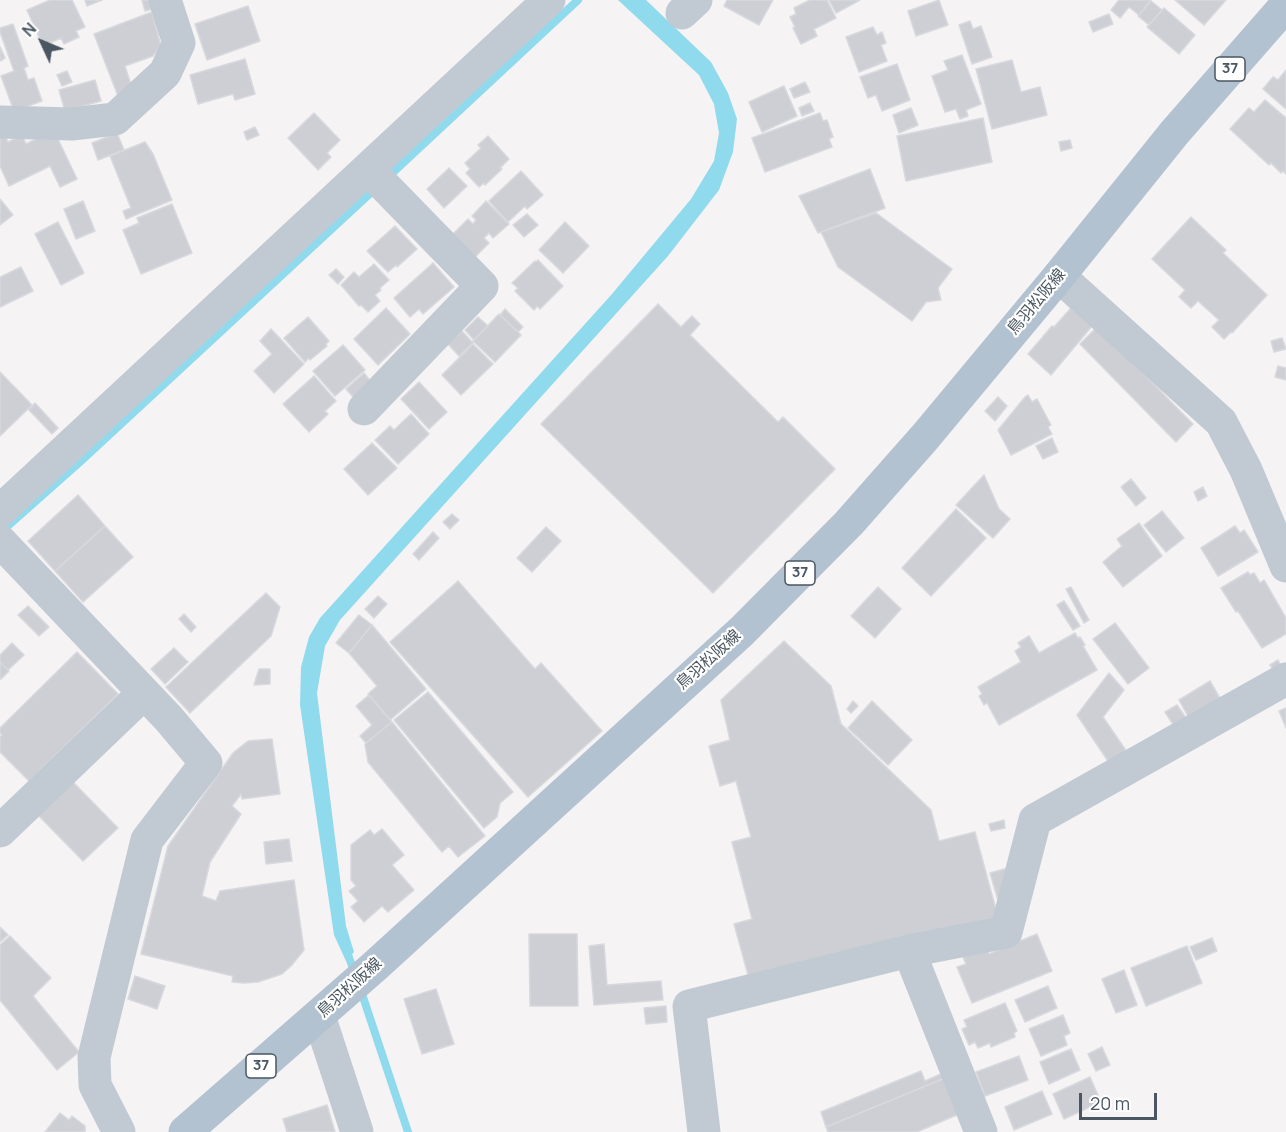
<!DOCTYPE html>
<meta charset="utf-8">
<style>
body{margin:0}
#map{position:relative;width:1286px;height:1132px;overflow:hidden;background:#f5f3f3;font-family:Manrope,sans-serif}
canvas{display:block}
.north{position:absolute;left:12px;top:12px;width:60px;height:60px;-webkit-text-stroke:4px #fff;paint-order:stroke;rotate:314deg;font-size:16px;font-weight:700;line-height:24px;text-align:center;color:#4a5661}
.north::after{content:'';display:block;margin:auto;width:21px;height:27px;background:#4a5661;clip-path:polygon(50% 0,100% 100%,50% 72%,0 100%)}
.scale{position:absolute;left:1079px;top:1093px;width:78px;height:27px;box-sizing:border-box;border:3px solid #4a5661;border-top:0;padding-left:8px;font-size:18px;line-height:21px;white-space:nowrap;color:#4a5661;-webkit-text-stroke:4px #fff;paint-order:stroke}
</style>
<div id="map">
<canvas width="1286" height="1132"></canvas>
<div class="north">N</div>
<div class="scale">20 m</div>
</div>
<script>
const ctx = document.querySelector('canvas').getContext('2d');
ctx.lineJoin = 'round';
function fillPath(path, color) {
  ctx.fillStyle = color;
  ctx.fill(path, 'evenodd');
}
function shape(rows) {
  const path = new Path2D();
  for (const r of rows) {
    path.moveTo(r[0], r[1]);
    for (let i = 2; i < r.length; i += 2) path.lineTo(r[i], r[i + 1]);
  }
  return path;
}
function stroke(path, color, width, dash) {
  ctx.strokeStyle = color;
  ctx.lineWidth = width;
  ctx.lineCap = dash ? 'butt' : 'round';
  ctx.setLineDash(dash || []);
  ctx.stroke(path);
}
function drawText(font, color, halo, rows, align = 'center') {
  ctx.font = font + ' Manrope,"Noto Sans JP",sans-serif';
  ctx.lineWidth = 4.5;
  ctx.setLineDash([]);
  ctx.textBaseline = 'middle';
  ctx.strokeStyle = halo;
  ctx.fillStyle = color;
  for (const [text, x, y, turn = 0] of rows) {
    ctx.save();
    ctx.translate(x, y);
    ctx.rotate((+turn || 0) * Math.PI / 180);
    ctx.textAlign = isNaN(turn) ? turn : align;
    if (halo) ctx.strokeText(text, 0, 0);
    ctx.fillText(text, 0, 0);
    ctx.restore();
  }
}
fillPath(shape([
 [618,0,646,0,711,62,728,93,737,119,733,152,719,190,668,256,340,620,325,646,317,693,346,926,354,952,346,961,334,935,300,705,301,667,309,637,320,618,612,294,691,199,714,161,719,133,714,104,699,75]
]), '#90daee');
stroke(shape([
 [388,177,578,0],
 [1,532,81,461,377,187],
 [346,949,355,974],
 [360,988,408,1132]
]), '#90daee', 8);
const building = shape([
 [50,0,72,0,85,27,76,31,79,37,64,44,61,38,43,46,27,10,50,0],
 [85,0,102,0,87,6,85,0],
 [142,0,154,0,156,8,145,11,142,0],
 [727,0,773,0,759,25,724,6,727,0],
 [810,0,827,0,836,18,814,29,817,36,801,44,793,28,795,27,790,17,796,14,794,8,810,0],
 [829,0,860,0,836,13,829,0],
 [939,0,948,25,916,36,908,11,939,0],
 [1119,0,1151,0,1139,15,1129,7,1120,18,1111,10,1119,0],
 [1175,0,1226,0,1204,25,1175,0],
 [1151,1,1162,10,1149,25,1138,16,1151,1],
 [248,6,260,41,207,60,195,24,248,6],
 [1164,8,1195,35,1179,54,1147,27,1164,8],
 [152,12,161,46,153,56,125,66,133,91,118,96,94,34,152,12],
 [1109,14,1113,24,1093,32,1089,22,1109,14],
 [970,21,973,29,981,26,992,57,972,64,959,25,970,21],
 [13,24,28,66,24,68,28,80,34,78,42,101,14,111,1,76,14,71,0,32,0,28,13,24],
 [873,27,877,35,882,32,886,43,881,45,887,61,859,72,846,37,873,27],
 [0,47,5,58,0,61,0,47],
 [962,55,981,104,966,110,968,116,960,119,956,109,945,112,932,76,948,70,944,61,962,55],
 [245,59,255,94,235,100,233,94,198,104,190,75,245,59],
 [1012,60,1021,92,1040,87,1047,115,992,129,976,69,1012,60],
 [897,64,910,100,882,111,876,95,868,98,860,77,897,64],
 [1286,70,1286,109,1263,89,1273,77,1278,80,1286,70],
 [67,71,72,82,62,86,57,75,67,71],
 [95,80,101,101,65,111,59,90,95,80],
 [805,82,810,92,794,98,790,89,805,82],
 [784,86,797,116,762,132,749,102,784,86],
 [1265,100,1286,118,1286,174,1283,171,1281,173,1271,163,1269,165,1230,129,1249,108,1254,112,1265,100],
 [810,103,814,111,802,116,799,108,810,103],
 [911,108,918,125,899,133,893,115,911,108],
 [314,113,340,140,327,153,331,157,318,170,288,138,314,113],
 [820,113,823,121,827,120,833,137,829,139,832,147,765,172,752,138,820,113],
 [983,118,992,162,906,181,897,136,983,118],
 [255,127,259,135,247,140,244,132,255,127],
 [117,133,124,150,98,160,92,143,117,133],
 [4,134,8,142,22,135,26,144,42,136,58,139,77,179,60,187,50,166,9,186,0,166,0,136,4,134],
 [488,136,509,159,500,168,502,169,485,185,484,183,479,187,466,173,470,169,465,163,481,148,478,145,488,136],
 [1070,140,1072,148,1061,151,1059,142,1070,140],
 [145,142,153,154,172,200,126,219,123,211,131,208,110,156,145,142],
 [449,168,467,186,444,208,427,189,449,168],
 [870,169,885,208,818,233,799,196,870,169],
 [521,171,543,195,527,209,525,206,508,222,489,201,521,171],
 [0,199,13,215,0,225,0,199],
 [83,201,95,231,76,239,64,209,83,201],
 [486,201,509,224,493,238,489,233,484,238,489,243,473,259,451,236,468,219,473,224,476,220,472,216,486,201],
 [172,204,192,253,141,274,123,230,139,223,137,218,172,204],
 [876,213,952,269,938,288,941,300,926,302,912,321,838,267,821,232,876,213],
 [527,214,538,225,524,237,513,225,527,214],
 [1191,217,1226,250,1223,253,1267,295,1232,333,1231,332,1224,339,1212,327,1219,320,1198,301,1191,308,1179,297,1185,290,1152,259,1191,217],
 [58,222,84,273,61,285,35,234,58,222],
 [565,222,589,246,563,273,539,250,565,222],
 [395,226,417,249,397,267,396,265,388,272,367,251,395,226],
 [538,260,563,286,540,309,537,306,534,310,515,291,518,288,512,283,535,261,536,262,538,260],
 [433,263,454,287,423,314,419,309,410,317,394,298,433,263],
 [374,264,389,280,380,288,381,290,375,295,380,301,368,312,361,305,359,306,341,285,354,272,359,277,374,264],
 [21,267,33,291,0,307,0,277,21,267],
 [336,269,344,277,338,284,329,275,336,269],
 [658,304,681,327,692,316,700,324,690,335,778,422,783,417,835,469,713,593,541,424,658,304],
 [386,308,410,334,378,365,354,339,386,308],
 [1071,308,1092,326,1051,375,1028,354,1052,326,1054,327,1071,308],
 [505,309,523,327,518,332,500,315,505,309],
 [499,314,521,335,495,362,473,341,499,314],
 [308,317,329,341,326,344,327,346,310,360,309,358,305,362,284,338,308,317],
 [478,317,488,326,474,340,465,330,478,317],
 [1097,327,1193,424,1176,442,1080,344,1097,327],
 [271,329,304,364,274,393,254,371,272,354,260,341,271,329],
 [462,331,473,343,459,356,448,344,462,331],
 [1282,338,1286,349,1274,352,1271,341,1282,338],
 [473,344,493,364,461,395,442,375,473,344],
 [343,345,365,370,335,396,313,371,343,345],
 [1278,366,1286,368,1286,380,1275,377,1278,366],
 [0,372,32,405,0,436,0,372],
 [364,373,372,383,354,398,346,389,364,373],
 [314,376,336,401,325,411,328,414,309,432,283,404,314,376],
 [419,382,447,412,429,429,401,399,419,382],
 [1028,395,1032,402,1037,399,1051,425,1048,427,1052,434,1011,455,998,430,1025,397,1028,395],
 [998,397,1007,406,995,421,985,411,998,397],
 [35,403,58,428,52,434,29,410,35,403],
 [411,414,429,434,398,464,375,440,390,426,394,430,411,414],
 [1052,438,1058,452,1043,459,1036,446,1052,438],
 [372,443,397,468,368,495,344,469,372,443],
 [984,475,999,509,1010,519,993,538,956,505,984,475],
 [1131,479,1146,498,1136,506,1121,487,1131,479],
 [1203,487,1207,496,1198,501,1194,492,1203,487],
 [78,495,105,526,55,571,28,541,78,495],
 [956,509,986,538,931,596,902,568,956,509],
 [1162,511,1184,538,1166,552,1144,525,1162,511],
 [452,514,459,520,450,529,443,522,452,514],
 [1139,523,1162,556,1123,587,1103,562,1122,546,1117,539,1139,523],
 [105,526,133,557,83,602,55,571,105,526],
 [1235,526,1240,533,1244,530,1258,552,1218,576,1201,548,1235,526],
 [546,527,561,541,532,572,517,558,546,527],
 [433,532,439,538,419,560,413,554,433,532],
 [1248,572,1250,575,1254,573,1260,583,1264,580,1286,618,1286,634,1262,648,1238,611,1236,612,1221,588,1248,572],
 [458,581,535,669,541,663,602,731,528,797,390,642,458,581],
 [878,587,901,609,875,638,851,616,878,587],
 [1071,587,1089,620,1084,623,1066,589,1071,587],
 [266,593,280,607,271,636,190,713,166,687,266,593],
 [378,596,387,604,374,618,365,609,378,596],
 [1064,601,1080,626,1073,630,1057,605,1064,601],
 [28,606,49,627,39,636,18,615,28,606],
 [184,614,196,627,191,632,179,619,184,614],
 [359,615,372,625,349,653,336,643,359,615],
 [1115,623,1149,668,1128,684,1093,639,1115,623],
 [372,625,426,689,390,720,368,694,377,686,349,653,372,625],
 [1075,633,1078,638,1080,637,1085,645,1083,646,1097,670,999,725,987,703,984,705,979,696,982,694,978,687,1021,662,1015,651,1021,647,1018,643,1029,636,1039,653,1075,633],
 [784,641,831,686,841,724,931,810,939,841,975,832,998,917,750,982,734,924,752,919,732,842,751,837,736,781,720,786,709,746,730,740,721,700,784,641],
 [12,643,24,655,8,670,0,662,0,655,12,643],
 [174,648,188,662,165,684,151,669,174,648],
 [77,652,118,694,29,781,0,752,0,737,2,735,0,733,0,728,77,652],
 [1278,660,1282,668,1275,672,1270,665,1278,660],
 [0,662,9,671,1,679,0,679,0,662],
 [259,669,270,669,270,684,254,685,259,669],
 [1109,673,1124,690,1103,717,1127,752,1110,764,1077,715,1109,673],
 [1210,681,1221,700,1189,718,1179,700,1210,681],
 [428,692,513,792,500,803,497,817,484,828,394,720,428,692],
 [369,695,392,722,366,743,360,736,372,725,356,706,369,695],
 [853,701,858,706,851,713,847,709,853,701],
 [872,701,912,740,888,765,848,728,872,701],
 [1177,705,1186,718,1174,726,1165,712,1177,705],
 [1286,708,1286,728,1279,711,1286,708],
 [392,722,485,836,458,857,449,846,442,852,368,762,365,744,392,722],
 [272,739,280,794,242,799,241,794,232,806,241,814,210,862,202,896,216,901,220,891,294,880,304,950,291,966,282,974,258,982,244,983,232,982,233,976,141,954,168,846,233,753,248,741,272,739],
 [70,779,118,828,83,861,36,813,70,779],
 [1004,820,1005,828,991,831,989,824,1004,820],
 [382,829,404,855,392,865,414,890,388,912,382,906,364,922,351,907,358,901,349,891,356,886,351,880,351,845,370,830,374,835,382,829],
 [289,839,292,861,266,864,264,842,289,839],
 [1008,868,1000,907,990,873,1008,868],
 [0,927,8,935,0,942,0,927],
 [529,934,577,934,578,1006,530,1006,529,934],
 [1037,934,1052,971,972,1003,957,967,966,964,963,957,986,948,989,954,1037,934],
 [10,936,51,978,33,996,79,1052,57,1070,0,1000,0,945,10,936],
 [1212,938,1217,951,1196,960,1190,947,1212,938],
 [604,944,607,985,661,981,663,1000,594,1005,589,946,604,944],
 [1187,946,1202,983,1146,1006,1131,968,1187,946],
 [1124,970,1137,1005,1116,1013,1102,979,1124,970],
 [135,976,165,986,157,1009,128,999,135,976],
 [1048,986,1057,1008,1025,1022,1015,1000,1048,986],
 [436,989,454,1044,422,1054,404,999,436,989],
 [1005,1003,1017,1031,1014,1033,1015,1037,991,1047,990,1043,978,1048,975,1042,969,1045,962,1029,967,1027,964,1020,1005,1003],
 [666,1006,667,1022,646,1024,644,1008,666,1006],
 [1063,1015,1070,1033,1064,1036,1067,1045,1041,1056,1029,1029,1063,1015],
 [1102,1047,1110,1065,1096,1071,1088,1054,1102,1047],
 [1071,1049,1080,1070,1049,1084,1040,1062,1071,1049],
 [1019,1056,1028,1080,985,1096,976,1072,1019,1056],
 [921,1071,925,1081,943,1073,945,1078,826,1127,821,1112,921,1071],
 [1090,1077,1101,1102,1064,1119,1053,1094,1090,1077],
 [945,1078,959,1114,917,1132,828,1132,826,1127,945,1078],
 [1042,1091,1052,1114,1014,1130,1005,1107,1042,1091],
 [327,1105,335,1132,287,1132,283,1119,327,1105],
 [60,1113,69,1120,72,1116,85,1126,85,1132,45,1132,60,1113]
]);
fillPath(building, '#cdcfd5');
stroke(building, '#d7d9de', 1.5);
stroke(shape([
 [682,13,696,0],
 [0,122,72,124,115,119,165,73,179,43,165,0],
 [1059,276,1221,422,1246,470,1286,566],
 [364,409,482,286,368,169],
 [0,511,549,0],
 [0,541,169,719,206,763,147,840,94,1057,95,1085,119,1132],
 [0,831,144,693],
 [909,951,981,1132],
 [319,1016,357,1132],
 [704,1132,689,1006,909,951,1006,932,1035,820,1286,679]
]), '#c1cad2', 33);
stroke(shape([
 [185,1132,375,966,742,631,849,523,925,437,1059,276,1175,132,1286,5]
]), '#b3c2d1', 33);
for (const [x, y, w] of [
 [1230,69,30],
 [800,573,30],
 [261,1066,30]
]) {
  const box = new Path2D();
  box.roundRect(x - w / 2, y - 12, w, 24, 4.5);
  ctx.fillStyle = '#fff';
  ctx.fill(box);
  stroke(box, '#4a5661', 1.5);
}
drawText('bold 15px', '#4a5661', null, [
 ["37",1230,69],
 ["37",800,573],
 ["37",261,1066]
]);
drawText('16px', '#4a5661', '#fff', [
 ["鳥羽松阪線",1037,302,-50],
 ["鳥羽松阪線",709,660,-42],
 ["鳥羽松阪線",350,988,-42]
]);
</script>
